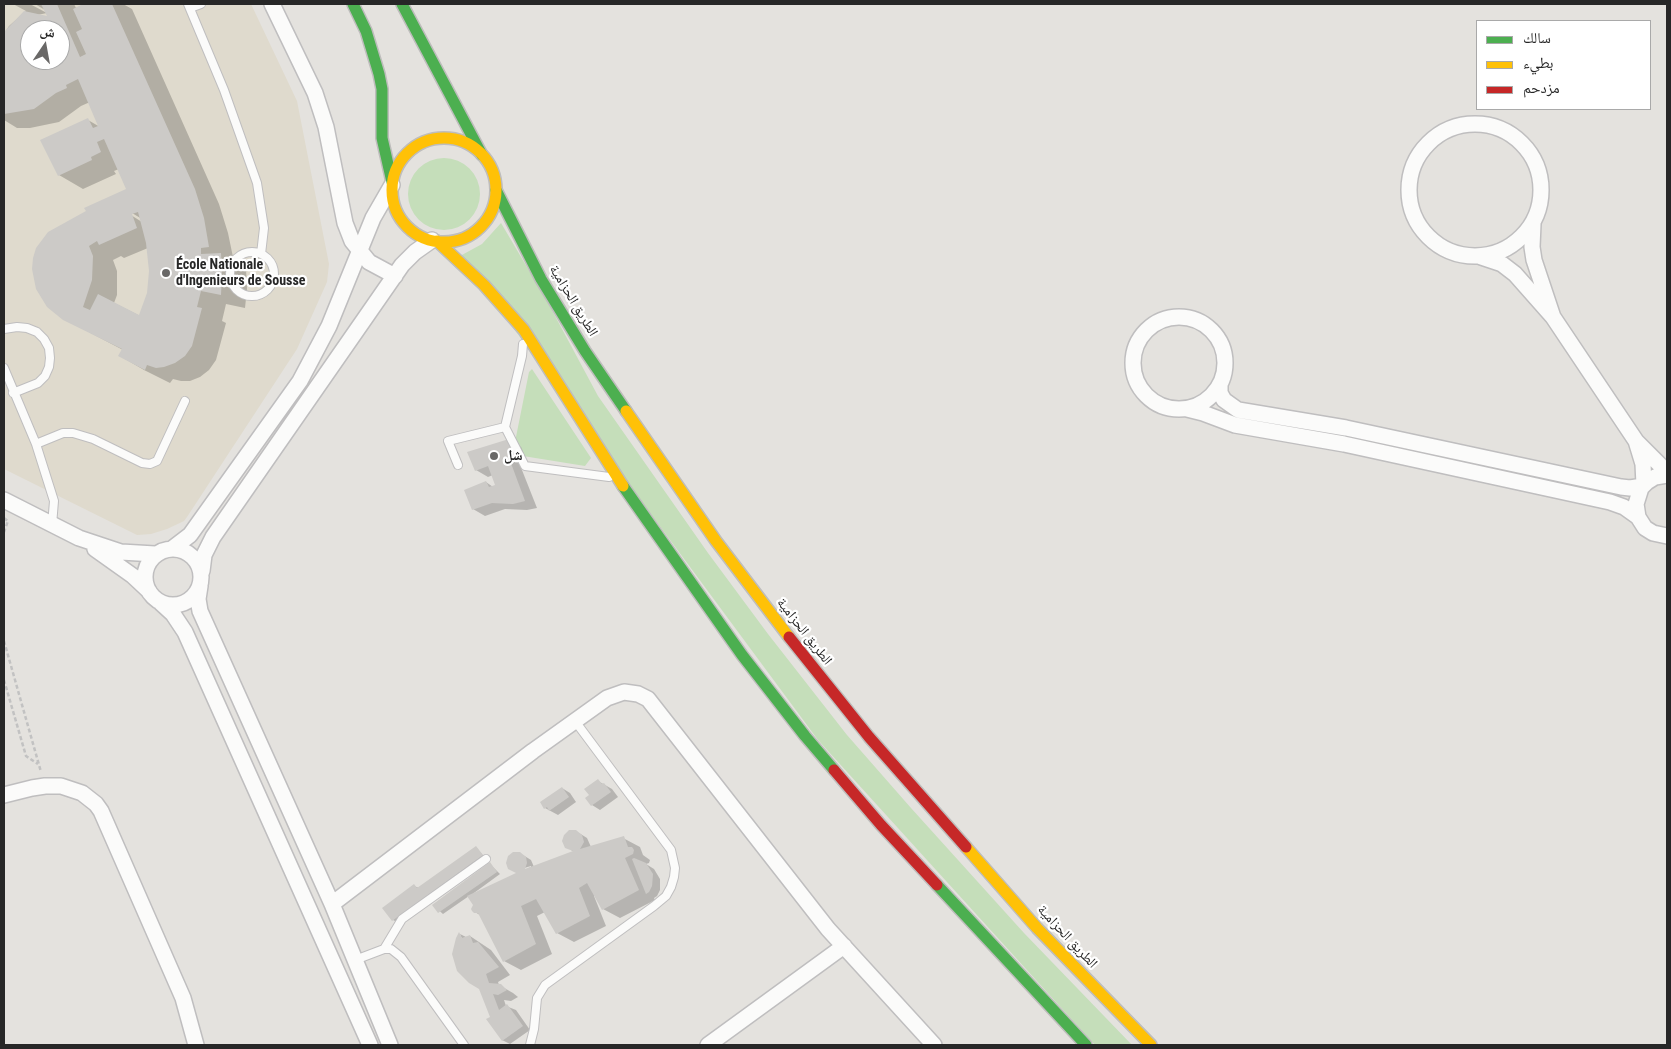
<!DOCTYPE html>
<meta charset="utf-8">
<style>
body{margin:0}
#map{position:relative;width:1671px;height:1049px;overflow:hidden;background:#e4e2de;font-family:"Roboto Condensed","Noto Naskh Arabic",sans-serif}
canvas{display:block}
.frame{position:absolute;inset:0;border:5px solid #272727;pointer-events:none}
.legend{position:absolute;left:1476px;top:20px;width:175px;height:90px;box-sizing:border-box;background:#fff;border:1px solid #a9a9a9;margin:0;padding:6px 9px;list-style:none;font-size:15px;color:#272727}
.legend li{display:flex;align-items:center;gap:10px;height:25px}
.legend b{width:25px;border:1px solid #a9a9a9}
.north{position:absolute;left:20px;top:20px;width:50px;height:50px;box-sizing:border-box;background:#fff;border:1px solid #a9a9a9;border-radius:50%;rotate:12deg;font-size:14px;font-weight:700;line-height:20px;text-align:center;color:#272727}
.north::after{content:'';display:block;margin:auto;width:18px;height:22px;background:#696867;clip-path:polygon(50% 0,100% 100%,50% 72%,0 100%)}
</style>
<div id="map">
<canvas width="1671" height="1049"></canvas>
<div class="frame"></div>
<ul class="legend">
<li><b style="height:6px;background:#4caf50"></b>سالك</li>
<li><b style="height:6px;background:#ffc107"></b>بطيء</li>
<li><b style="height:6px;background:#c62828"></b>مزدحم</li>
</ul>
<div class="north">ش</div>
</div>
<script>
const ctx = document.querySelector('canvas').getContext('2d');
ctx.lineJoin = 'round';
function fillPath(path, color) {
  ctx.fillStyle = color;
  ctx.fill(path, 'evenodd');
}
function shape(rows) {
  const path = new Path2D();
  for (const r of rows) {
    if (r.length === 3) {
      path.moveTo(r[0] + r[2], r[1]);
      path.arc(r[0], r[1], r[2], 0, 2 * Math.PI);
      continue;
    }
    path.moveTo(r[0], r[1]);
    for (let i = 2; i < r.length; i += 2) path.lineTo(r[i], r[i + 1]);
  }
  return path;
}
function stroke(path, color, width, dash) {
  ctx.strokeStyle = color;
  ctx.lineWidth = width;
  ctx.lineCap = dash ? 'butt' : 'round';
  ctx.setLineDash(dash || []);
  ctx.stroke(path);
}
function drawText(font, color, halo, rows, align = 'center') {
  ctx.font = font + ' "Roboto Condensed","Noto Naskh Arabic",sans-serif';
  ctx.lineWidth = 4.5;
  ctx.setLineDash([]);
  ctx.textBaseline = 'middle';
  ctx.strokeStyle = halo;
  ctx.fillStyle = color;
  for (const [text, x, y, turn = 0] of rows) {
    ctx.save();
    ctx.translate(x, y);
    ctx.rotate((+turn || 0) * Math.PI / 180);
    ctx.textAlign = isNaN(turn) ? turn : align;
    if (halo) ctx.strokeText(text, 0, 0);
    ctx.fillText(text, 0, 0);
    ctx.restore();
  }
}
fillPath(shape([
 [4,4,251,4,297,101,329,264,327,282,297,349,187,517,184,521,167,529,151,534,137,535,4,469],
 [30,30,60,30,60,60,30,60]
]), '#dfdacd');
fillPath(shape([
 [444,194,36],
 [501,223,547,301,598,396,708,553,768,634,847,735,911,808,1024,933,1132,1045,1095,1045,818,740,460,256,482,244],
 [532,369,591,458,585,466,523,456,515,442,529,372]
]), '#c5deba');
fillPath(shape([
 [13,4,30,4,45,12,45,10,35,4,74,4,76,8,86,4,123,4,132,9,219,204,228,233,234,262,246,269,247,289,245,308,226,304,222,321,226,323,216,360,209,370,200,377,190,381,181,381,173,379,170,383,144,370,120,356,123,350,64,319,37,289,128,190,119,169,114,171,116,174,83,189,59,175,88,120,100,127,90,102,81,106,59,122,30,128,17,128,4,120,4,34,9,26,26,11],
 [47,13,49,18,37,15],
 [30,30,60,30,60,60,30,60],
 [127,210,142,219,142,222,126,212],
 [148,248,150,281,148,293,140,316,114,303,117,295,117,271,113,260,121,256,124,258],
 [509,440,521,447,528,463,520,465,537,508,527,510,505,509,485,516,473,509,486,482,493,487,496,485,493,475,488,477,476,470],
 [598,781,612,789,618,797,600,810,592,805,587,798,591,795],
 [562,788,570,793,576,802,558,815,545,808,541,803],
 [579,833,587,838,591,847,623,838,640,847,643,855,650,860,649,863,646,864,654,869,660,879,660,890,657,896,654,898,655,900,620,918,603,909,596,895,594,896,606,926,574,942,557,933,545,912,537,916,552,954,521,970,504,961,480,915,473,911,475,905,469,896,443,914,433,905,490,864,500,874,474,893,474,894,531,867,531,866,514,871,523,855,531,860,534,867,574,852,571,850],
 [476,847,485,858,401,924,393,920,414,886,419,888],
 [460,934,466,937,470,936,491,950,510,975,498,982,499,985,513,993,518,997,511,1001,504,1000,506,1006,516,1010,530,1030,510,1044,502,1040]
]), '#0003');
fillPath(shape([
 [41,4,57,4,80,57,86,54,76,32,82,29,73,9,83,4,112,4,195,189,204,218,209,247,201,248,201,254,221,253,222,274,221,295,201,291,197,307,202,308,192,346,185,356,175,363,164,367,156,368,147,365,145,370,118,356,122,349,63,320,47,307,36,289,32,269,33,258,36,248,48,232,86,211,84,208,126,189,104,139,97,142,101,152,91,157,92,160,58,176,40,140,88,118,93,128,98,126,78,79,66,85,67,88,56,93,34,109,4,114,4,32,24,11,47,16],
 [30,30,60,30,60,60,30,60],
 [138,212,146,243,149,271,147,293,139,315,98,294,90,310,83,307,92,280,93,256,89,246,97,241,99,245,137,228,132,214],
 [509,439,517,456,509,458,525,501,513,504,492,503,472,510,464,490,486,481,489,487,495,485,488,466,475,471,467,452],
 [598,779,602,784,604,783,611,792,591,806,585,798,589,795,584,789],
 [562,787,569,797,549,811,547,807,544,809,540,802],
 [569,830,576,830,582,835,584,842,580,849,624,836,628,847,632,847,634,850,633,854,625,858,639,890,602,910,587,883,579,888,590,916,556,934,536,899,521,906,536,944,503,962,478,913,474,913,472,911,471,909,473,905,467,896,516,873,508,869,506,863,508,856,513,852,520,852,526,857,527,863,525,869,573,851,565,848,562,841,564,835],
 [476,846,483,855,392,921,382,908,414,884,417,888],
 [634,858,646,863,653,874,652,886,649,892,646,894,632,859],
 [490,862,497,872,438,913,432,905],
 [459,932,462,938,470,935,473,943,478,942,499,967,486,974,489,983,501,984,507,990,498,995,493,994,499,1010,507,1004,523,1026,502,1041,486,1019,490,1017,479,989,469,983,457,971,452,954,456,938]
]), '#cccac7');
const lane = shape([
 [188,4,224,90,257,183,264,228,261,254],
 [190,8,201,4],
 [252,274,22],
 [4,329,17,327,27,328,37,332,44,339,49,348,50,358,49,367,45,376,38,383,13,393],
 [523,344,522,356,505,427,525,466,609,477],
 [4,368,36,444,54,501,52,525],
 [36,444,63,433,73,433,93,439,142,463,150,464,157,461,185,401],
 [458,465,448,441,505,427],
 [384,949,391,949,401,957,464,1045],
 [355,960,384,949,402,919,486,859],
 [530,1045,534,1029,537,998,545,985,654,906,666,896,671,887,674,877,675,868,671,850,575,721]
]);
const street = shape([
 [272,4,315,93,326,127,345,223,352,241,369,262,395,276],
 [1475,190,66],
 [1481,257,1502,264,1515,274,1553,317,1534,260,1532,247,1533,224],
 [1179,363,46],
 [1553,317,1636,441],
 [1220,385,1220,393,1224,400,1238,410,1346,428,1621,487,1630,488,1643,486],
 [1187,409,1203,413,1235,425,1344,444,1610,502,1624,507,1638,517],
 [1667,475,1655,477,1647,482,1641,488,1636,504,1638,517,1645,528,1653,533,1667,536],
 [1644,485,1643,464,1636,441,1667,472],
 [4,500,79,538,121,552,155,554],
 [173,548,190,535,300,381,329,326,373,218,392,185],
 [173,577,28],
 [95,549,133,576,149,591],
 [202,571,204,555,213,537,402,265,415,252,432,240],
 [200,586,198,599,200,611,332,904,390,1045],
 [161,603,173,614,185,632,370,1045],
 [4,795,32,788,45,786,61,786,82,793,96,804,101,811,183,998,196,1045],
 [332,904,533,751,607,698,624,692,638,694,648,699,828,929,934,1045],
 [708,1045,844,946]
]);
const fast = shape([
 [353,4,366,31,379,74,382,89,382,138,392,182],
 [402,4,482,155],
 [496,190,541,279,585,351,626,411],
 [623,486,742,655,805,736,834,770],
 [937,885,1086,1045]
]);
const slow = shape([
 [444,190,52],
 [437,241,484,285,524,330,623,486],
 [626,411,716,541,789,637],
 [966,847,1037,928,1151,1045]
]);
const jam = shape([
 [789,637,869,737,966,847],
 [834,770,881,825,937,885]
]);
stroke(lane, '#bfbebf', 10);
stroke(street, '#bfbebf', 18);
stroke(fast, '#bebdbc', 14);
stroke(slow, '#bebdbc', 14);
stroke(jam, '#bebdbc', 14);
stroke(shape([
 [4,518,8,521,4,532],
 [4,641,41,772],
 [4,680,26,756,38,764]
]), '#c2c2c2', 2.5, [4, 2.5]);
stroke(lane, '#fbfbfa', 8);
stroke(street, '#fbfbfa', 15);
stroke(fast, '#4caf50', 11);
stroke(slow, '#ffc107', 11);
stroke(jam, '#c62828', 11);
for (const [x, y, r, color] of [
 [166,273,5,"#696867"],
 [494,456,5,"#696867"]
]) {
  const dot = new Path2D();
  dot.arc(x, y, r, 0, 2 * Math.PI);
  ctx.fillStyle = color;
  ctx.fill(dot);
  stroke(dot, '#fff', 2);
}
drawText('bold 14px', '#272727', '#fff', [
 ["École Nationale",176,265],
 ["d'Ingenieurs de Sousse",176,281],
 ["شل",504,456]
], 'left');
drawText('14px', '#272727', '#fff', [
 ["الطريق الحزامية",573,301,59],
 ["الطريق الحزامية",804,632,52],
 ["الطريق الحزامية",1067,937,47]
]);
</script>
